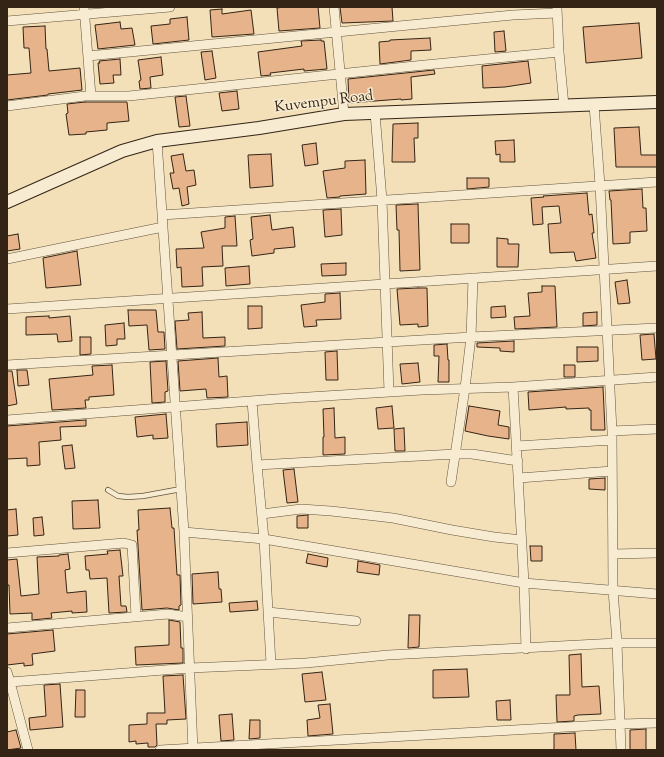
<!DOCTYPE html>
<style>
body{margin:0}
#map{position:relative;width:664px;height:757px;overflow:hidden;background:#f3e0b8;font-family:"Sorts Mill Goudy",serif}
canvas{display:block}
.frame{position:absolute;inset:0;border:8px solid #332416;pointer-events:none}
</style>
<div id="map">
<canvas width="664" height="757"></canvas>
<div class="frame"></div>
</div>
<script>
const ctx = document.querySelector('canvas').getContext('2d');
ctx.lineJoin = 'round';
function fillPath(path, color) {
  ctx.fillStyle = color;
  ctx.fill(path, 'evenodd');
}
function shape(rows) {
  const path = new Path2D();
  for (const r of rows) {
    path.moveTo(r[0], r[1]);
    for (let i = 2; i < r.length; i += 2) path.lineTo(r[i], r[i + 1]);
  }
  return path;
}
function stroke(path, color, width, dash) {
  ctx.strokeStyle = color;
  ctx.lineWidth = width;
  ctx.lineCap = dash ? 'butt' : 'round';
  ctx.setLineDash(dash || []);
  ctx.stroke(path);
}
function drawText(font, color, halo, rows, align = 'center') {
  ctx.font = font + ' "Sorts Mill Goudy",serif';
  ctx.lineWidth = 3;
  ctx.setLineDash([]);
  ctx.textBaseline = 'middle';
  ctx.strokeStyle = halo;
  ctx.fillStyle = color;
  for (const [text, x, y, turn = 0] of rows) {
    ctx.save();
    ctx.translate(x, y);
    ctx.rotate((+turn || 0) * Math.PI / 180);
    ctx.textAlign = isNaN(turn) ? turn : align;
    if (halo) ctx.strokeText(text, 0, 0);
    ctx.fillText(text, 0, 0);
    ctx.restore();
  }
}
const building = shape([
 [284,7,318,7,320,28,279,31,277,8,284,7],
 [340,7,392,7,393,21,342,23,340,7],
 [222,9,222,14,251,10,254,34,212,37,210,10,222,9],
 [187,17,189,40,153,44,151,26,170,24,170,19,187,17],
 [120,22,121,29,132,28,135,45,98,49,95,25,120,22],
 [639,23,642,58,586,63,583,27,639,23],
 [45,26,46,49,47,49,49,71,80,68,82,90,48,94,48,95,7,100,7,75,31,73,29,48,24,48,23,27,45,26],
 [504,31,506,51,495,52,494,32,504,31],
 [430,38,431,50,411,51,411,60,380,64,379,42,390,41,390,40,430,38],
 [321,40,321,41,324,41,327,69,304,71,304,69,270,73,271,75,261,76,258,52,302,46,301,41,321,40],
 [212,51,216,78,205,80,201,52,212,51],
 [161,57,163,75,150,77,151,88,140,89,139,81,141,80,138,60,161,57],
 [120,59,121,75,113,75,114,83,100,84,98,63,100,63,99,61,120,59],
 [528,61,531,83,505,87,483,88,482,66,528,61],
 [434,70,435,74,411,77,412,99,401,100,401,99,349,103,348,79,434,70],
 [237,91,239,109,222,111,219,93,237,91],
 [186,96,190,126,179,127,175,97,186,96],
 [85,102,127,102,129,121,107,123,107,130,86,132,86,134,69,135,66,114,68,113,67,104,85,102],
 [418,123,418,138,414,138,415,162,392,162,393,124,418,123],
 [639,127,641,155,657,155,657,167,616,167,614,128,639,127],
 [514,140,515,162,500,162,500,154,496,155,495,141,514,140],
 [316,143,318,164,305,166,302,145,316,143],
 [183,154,186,171,194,170,196,185,187,187,189,204,182,206,179,188,173,189,170,173,174,173,171,156,183,154],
 [271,154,273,186,250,188,248,155,271,154],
 [365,160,366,194,340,196,340,197,327,198,323,171,345,168,345,161,365,160],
 [467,178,489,178,489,187,467,189,467,178],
 [642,189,643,208,646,208,647,231,630,232,630,243,613,244,611,200,610,200,609,191,642,189],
 [587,193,589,215,592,214,594,233,592,233,596,258,576,261,574,252,550,253,548,224,561,223,559,206,542,207,543,224,533,225,531,198,544,197,543,196,587,193],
 [418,204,420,270,400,271,399,230,397,230,396,205,418,204],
 [341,209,342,235,325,237,323,210,341,209],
 [270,215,272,230,293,227,295,247,274,249,274,253,252,256,250,240,253,239,251,217,270,215],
 [235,216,237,246,222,246,223,266,202,267,203,286,182,287,181,267,177,268,176,249,204,248,201,232,225,228,225,217,235,216],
 [451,224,469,224,469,243,451,243,451,224],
 [18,234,20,249,7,251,7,236,18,234],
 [497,238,508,239,508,244,519,244,518,267,497,267,497,238],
 [77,251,81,285,46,288,43,258,77,251],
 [346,263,346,275,322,276,321,264,346,263],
 [249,266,250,284,226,286,225,268,249,266],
 [627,280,630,303,618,304,615,282,627,280],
 [542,286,555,286,557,327,515,329,514,317,530,316,528,293,542,292,542,286],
 [418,288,427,288,428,326,418,327,418,324,400,325,397,289,418,288],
 [340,293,341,319,316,320,317,326,304,327,301,305,325,302,325,294,340,293],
 [248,306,262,306,262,328,248,329,248,306],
 [505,306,506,317,491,318,491,307,505,306],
 [128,310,156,310,158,332,164,332,165,349,149,350,147,325,129,326,128,310],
 [202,312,203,338,225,337,225,346,177,349,175,321,189,320,188,313,202,312],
 [597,312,597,325,583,326,583,313,597,312],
 [49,316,49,318,70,316,72,341,58,342,57,334,26,335,26,317,49,316],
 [124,323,125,339,117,339,117,345,106,346,105,325,124,323],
 [654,334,656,359,642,360,640,335,654,334],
 [80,337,91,337,91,354,80,355,80,337],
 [514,341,514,352,500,351,500,348,477,347,477,343,514,341],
 [447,344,448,360,449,360,449,382,438,382,439,356,434,356,434,345,447,344],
 [577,347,598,347,598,361,577,362,577,347],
 [337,351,338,380,326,380,325,352,337,351],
 [218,358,219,377,227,376,228,397,207,398,206,389,180,391,178,361,218,358],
 [166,361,168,391,165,392,165,402,152,403,150,362,166,361],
 [418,363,420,382,402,384,400,364,418,363],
 [112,365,114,395,89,397,89,400,85,400,86,408,52,410,49,379,93,375,92,366,112,365],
 [564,365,575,365,575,377,564,377,564,365],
 [17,370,27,370,29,385,18,386,17,370],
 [7,371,12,371,17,404,7,406,7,371],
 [603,387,605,430,591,430,591,410,589,410,589,408,566,409,566,407,529,410,528,392,603,387],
 [392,406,394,428,378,429,376,408,392,406],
 [469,406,500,411,498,425,509,427,509,439,488,436,465,431,469,406],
 [334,408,335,438,345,437,345,454,323,455,323,437,324,437,323,409,334,408],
 [166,414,168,438,153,439,153,435,137,437,135,417,166,414],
 [86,420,86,426,60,427,61,440,39,442,40,465,27,466,27,458,7,459,7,426,86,420],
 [247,422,248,445,217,447,216,424,247,422],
 [404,428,405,451,395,451,394,429,404,428],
 [72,445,75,468,65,469,62,446,72,445],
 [294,469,298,502,287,503,283,470,294,469],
 [605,478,605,490,589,489,589,479,605,478],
 [98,500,100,528,73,529,72,501,98,500],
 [170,508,172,528,174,528,177,575,180,575,181,605,179,606,179,610,167,608,142,610,137,530,139,530,138,510,170,508],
 [16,509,18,535,7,536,7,510,16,509],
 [308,515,308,528,297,528,297,516,308,515],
 [42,517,44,535,34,536,33,518,42,517],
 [530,546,542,546,542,561,531,561,530,546],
 [120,550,123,576,119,576,121,606,126,606,127,612,109,613,107,578,90,579,89,570,86,570,85,556,108,554,107,551,120,550],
 [68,554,70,569,65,570,67,593,86,591,87,612,72,613,72,611,51,613,52,618,32,620,32,613,10,614,9,585,7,585,7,560,17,559,21,596,39,594,37,557,59,556,59,555,68,554],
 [308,554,328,558,327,567,306,563,308,554],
 [358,561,380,565,379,575,357,572,358,561],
 [218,572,219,589,221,589,222,602,193,604,192,574,218,572],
 [257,601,258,610,230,612,229,603,257,601],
 [409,615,420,615,419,647,408,648,409,615],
 [169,620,180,622,181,648,183,648,183,663,136,665,135,647,169,645,169,620],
 [53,630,55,651,32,654,33,665,24,666,24,663,7,665,7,634,53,630],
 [581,654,582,687,599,686,601,714,578,715,574,716,574,721,557,722,556,695,570,695,569,655,581,654],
 [467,669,469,697,433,698,433,670,467,669],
 [322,672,326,700,305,702,302,674,322,672],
 [183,675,186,719,167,720,167,724,156,724,157,745,155,747,148,747,148,743,136,744,136,741,129,742,129,725,147,724,147,713,165,713,163,676,183,675],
 [60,684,63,727,30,730,29,718,46,716,44,685,60,684],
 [76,690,85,690,85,717,75,717,76,690],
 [510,700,511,720,497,720,496,701,510,700],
 [330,704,333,734,308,736,307,720,320,718,318,705,330,704],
 [232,714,234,740,221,741,219,715,232,714],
 [250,720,260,720,260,738,249,739,250,720],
 [646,729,646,750,630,750,630,730,646,729],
 [16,730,21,748,7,750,7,732,16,730],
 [575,733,576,750,554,750,554,734,575,733]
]);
fillPath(building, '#e7b38a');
stroke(building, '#332416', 1);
const service = shape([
 [108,490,118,496,128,497,143,496,181,489]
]);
const minor = shape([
 [84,7,91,96],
 [334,7,344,114],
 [557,8,559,52,564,106],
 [7,21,170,7],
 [88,56,513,15,557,13],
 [594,105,600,185,612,431,613,590,617,643,621,750],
 [7,106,85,96,129,96,415,66,559,52],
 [375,113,382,200,389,392],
 [157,141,184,532,193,750],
 [162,215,657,182],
 [7,259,163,227],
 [7,309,657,266],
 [7,365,471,337,657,328],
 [513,387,524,583,526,649],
 [252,401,257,465,455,454,472,454,518,461],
 [7,420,276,399,422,390,513,387,657,377],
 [612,431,657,429],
 [517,446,612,440],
 [257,465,264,539,271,664],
 [519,478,612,471],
 [451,482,465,388,471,337,473,278],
 [262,514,301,509,331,511,393,518,452,530,494,537,522,540],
 [184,532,264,539,524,583,657,594],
 [7,553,124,543,132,545,136,616],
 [613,554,657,553],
 [268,612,356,621],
 [7,628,168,614,188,617],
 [7,672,10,682,190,668,306,663,388,655,617,643,657,643],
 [10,682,28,750],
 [160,750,620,724,657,723]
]);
const secondary = shape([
 [7,202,122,151,157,141,259,128,344,114,657,102]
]);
stroke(service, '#63533e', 6);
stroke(minor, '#63533e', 10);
stroke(secondary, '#332416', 14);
stroke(service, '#f7ebd1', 4.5);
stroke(minor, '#f7ebd1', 9);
stroke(secondary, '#f7ebd1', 12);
drawText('15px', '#332416', '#f7ebd1', [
 ["Kuvempu Road",324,103,-7]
]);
</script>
